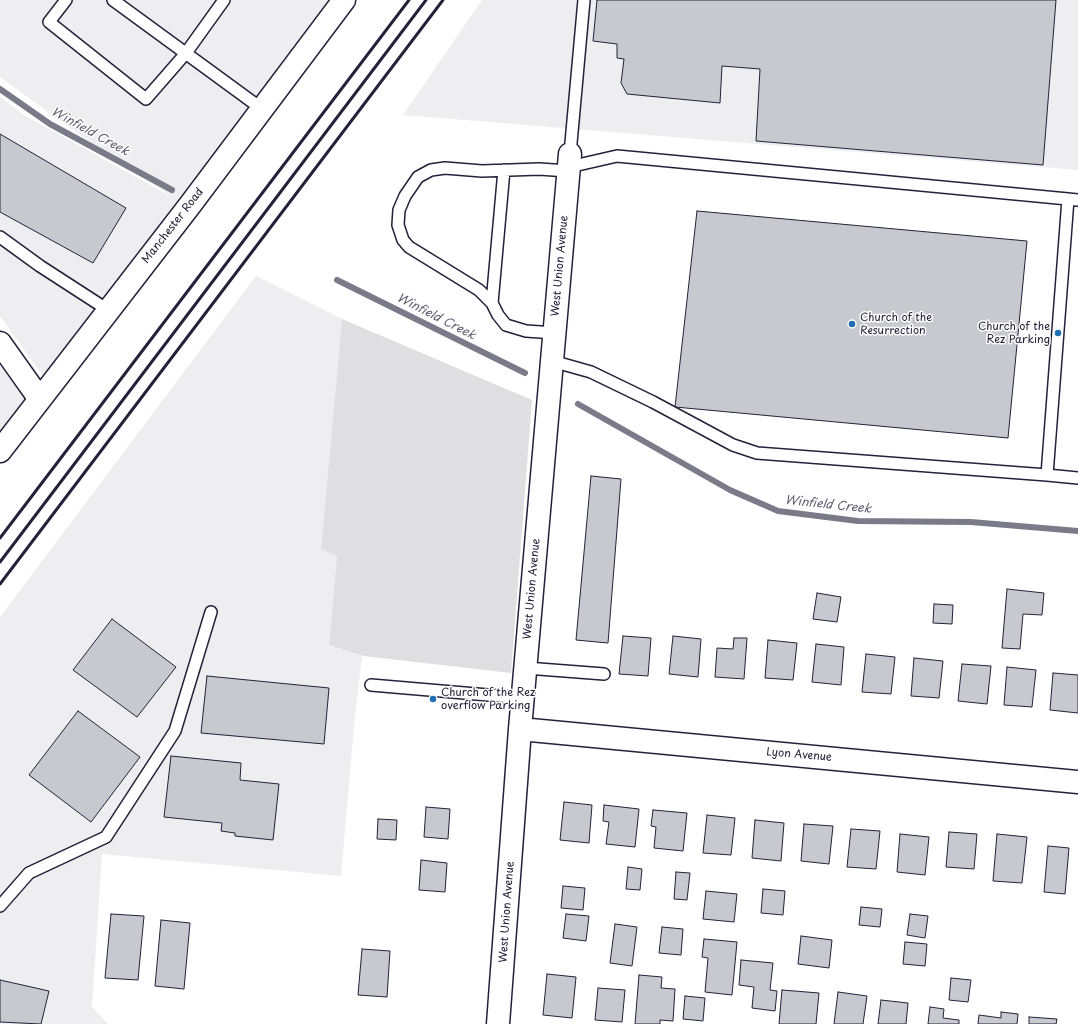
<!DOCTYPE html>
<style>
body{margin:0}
canvas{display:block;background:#fff}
</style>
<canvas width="1078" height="1024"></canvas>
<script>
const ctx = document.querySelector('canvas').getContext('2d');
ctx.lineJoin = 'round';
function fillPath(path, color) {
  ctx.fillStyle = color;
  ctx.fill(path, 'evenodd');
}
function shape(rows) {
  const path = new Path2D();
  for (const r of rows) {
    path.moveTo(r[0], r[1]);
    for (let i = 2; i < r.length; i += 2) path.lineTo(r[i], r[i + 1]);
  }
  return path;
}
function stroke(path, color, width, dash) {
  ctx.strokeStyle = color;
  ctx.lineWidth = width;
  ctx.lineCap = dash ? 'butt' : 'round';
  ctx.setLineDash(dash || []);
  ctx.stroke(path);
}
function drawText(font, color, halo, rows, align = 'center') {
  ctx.font = font + ' "Playpen Sans",sans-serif';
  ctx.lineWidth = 3;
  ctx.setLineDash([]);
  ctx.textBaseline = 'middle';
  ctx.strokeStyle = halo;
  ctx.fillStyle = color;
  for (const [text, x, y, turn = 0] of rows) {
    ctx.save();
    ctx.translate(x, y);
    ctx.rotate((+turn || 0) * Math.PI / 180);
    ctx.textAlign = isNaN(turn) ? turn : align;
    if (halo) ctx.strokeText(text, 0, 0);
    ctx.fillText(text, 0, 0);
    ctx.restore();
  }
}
fillPath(shape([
 [0,0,330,0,43,376,0,316,0,97,24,115,172,197,66,125,0,77],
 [482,0,1078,0,1078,170,403,115],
 [256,276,342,319,321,549,337,555,329,645,362,656,354,726,341,876,102,854,92,1007,108,1024,0,1024,0,617],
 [0,364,25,399,0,433]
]), '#eeeef1');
fillPath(shape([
 [342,319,532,400,511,673,363,656,329,645,337,556,321,549]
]), '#dfdfe2');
stroke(shape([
 [0,89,50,124,172,190],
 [337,280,525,373],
 [578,404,730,490,778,511,858,521,971,522,1078,531]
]), '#7a7a88', 6);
const building = shape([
 [597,0,1056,0,1043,165,756,141,760,69,722,66,720,103,627,94,621,83,624,59,617,58,617,44,593,41,597,0],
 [0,134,126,208,93,263,0,212,0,134],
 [697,211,1027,241,1008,438,675,407,697,211],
 [591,476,621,479,608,643,576,640,591,476],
 [1007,589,1044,593,1042,615,1023,614,1020,649,1002,648,1007,589],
 [817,593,841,597,837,622,813,619,817,593],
 [934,604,953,605,952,624,933,623,934,604],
 [112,619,176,667,137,717,73,670,112,619],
 [623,636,651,638,648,676,619,674,623,636],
 [673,636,701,639,698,677,669,674,673,636],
 [734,638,747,638,744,679,715,677,717,648,733,649,734,638],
 [768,640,797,643,793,680,765,678,768,640],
 [816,644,844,647,841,685,812,682,816,644],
 [866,654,895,657,891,694,862,692,866,654],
 [914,658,943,661,939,698,911,696,914,658],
 [962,664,991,666,987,704,958,701,962,664],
 [1007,667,1036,670,1032,707,1004,705,1007,667],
 [1053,673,1078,675,1078,713,1050,710,1053,673],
 [207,676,329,688,324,744,201,733,207,676],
 [78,711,140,757,91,822,29,775,78,711],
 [171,756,241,763,240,780,279,784,273,840,235,836,235,833,221,831,222,823,164,817,171,756],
 [564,802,592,805,589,843,560,840,564,802],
 [604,805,639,809,635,847,606,844,609,822,603,821,604,805],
 [426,807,450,809,448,839,424,837,426,807],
 [653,810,687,813,683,851,654,848,656,827,651,826,653,810],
 [707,815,735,818,731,855,703,853,707,815],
 [378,819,397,820,396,840,377,839,378,819],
 [755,820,784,823,781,861,752,858,755,820],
 [804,824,833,826,829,864,801,861,804,824],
 [851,829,880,831,876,869,847,867,851,829],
 [949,832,977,834,974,869,946,867,949,832],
 [900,834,929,837,925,875,897,872,900,834],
 [997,834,1027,837,1022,883,993,881,997,834],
 [1048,846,1069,848,1065,894,1044,892,1048,846],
 [421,860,447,863,445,892,419,890,421,860],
 [628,867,642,869,640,890,626,889,628,867],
 [676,872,690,873,687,900,674,899,676,872],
 [563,886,585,888,583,910,561,908,563,886],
 [763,889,785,891,783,915,761,913,763,889],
 [706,891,737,894,734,922,703,919,706,891],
 [861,907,882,909,880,927,859,925,861,907],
 [111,914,144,916,138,980,105,978,111,914],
 [566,914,589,916,586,941,563,938,566,914],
 [910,914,928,916,925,938,907,935,910,914],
 [161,920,190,923,184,989,155,986,161,920],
 [615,924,637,927,632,966,610,963,615,924],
 [662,927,683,929,681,955,659,953,662,927],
 [801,936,832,940,829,968,798,964,801,936],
 [704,939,737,942,732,995,705,992,708,958,702,957,704,939],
 [905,942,927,944,925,966,903,964,905,942],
 [362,949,390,951,387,997,358,995,362,949],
 [741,960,773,963,770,990,777,991,775,1011,752,1008,754,987,739,985,741,960],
 [547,974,576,977,572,1018,543,1015,547,974],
 [639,975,662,977,661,988,675,989,673,1021,660,1020,660,1024,635,1024,639,975],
 [951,978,971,980,968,1002,949,1000,951,978],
 [0,980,49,991,41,1024,0,1022,0,980],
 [598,988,625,990,622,1022,595,1020,598,988],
 [782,990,819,993,816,1024,779,1024,782,990],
 [838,992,867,996,863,1024,834,1024,838,992],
 [685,996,705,998,703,1021,683,1019,685,996],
 [881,1000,908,1003,906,1024,878,1024,881,1000],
 [930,1007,944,1009,943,1018,959,1020,959,1024,928,1024,930,1007],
 [1001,1012,1018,1014,1017,1024,978,1024,979,1015,1001,1018,1001,1012],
 [1029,1017,1057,1019,1056,1024,1029,1024,1029,1017]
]);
fillPath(building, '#c8c8cf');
stroke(building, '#22223b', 1);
const lane = shape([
 [66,0,49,22,146,99,186,53,224,0],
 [113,0,262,109],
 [570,154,584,0],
 [569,167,617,156,1068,199],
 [1078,200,1068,199,1047,475,1078,478],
 [0,237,40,266,108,310],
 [492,303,504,170],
 [555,333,526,331,506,325,498,315,492,303,479,290,409,247,403,240,398,225,399,210,405,196,418,177,431,170,445,168,482,171,539,169,568,171],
 [552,361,591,372,653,402,733,445,757,453,1047,475],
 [526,668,604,674],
 [371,685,523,698],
 [0,906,29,873,106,837,175,731,211,612]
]);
const street = shape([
 [0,343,39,398],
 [520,729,1078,782],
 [498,1024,520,729,570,154]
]);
const secondary = shape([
 [0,451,190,205,344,0]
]);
stroke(lane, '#22223b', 14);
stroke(street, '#22223b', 25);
stroke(secondary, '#22223b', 25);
stroke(lane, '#fff', 11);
stroke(street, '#fff', 22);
stroke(secondary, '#fff', 22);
stroke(shape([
 [0,538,409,0],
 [0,562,426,0],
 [0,584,443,0]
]), '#22223b', 3);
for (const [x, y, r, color] of [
 [852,324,4,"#1f6fb2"],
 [1058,333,4,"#1f6fb2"],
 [433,699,4,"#1f6fb2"]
]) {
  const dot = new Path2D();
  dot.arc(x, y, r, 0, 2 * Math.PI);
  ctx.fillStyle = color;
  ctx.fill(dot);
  stroke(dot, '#fff', 1.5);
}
drawText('11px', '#22223b', '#fff', [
 ["Manchester Road",173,226,-52],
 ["West Union Avenue",560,266,-85],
 ["West Union Avenue",532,589,-85],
 ["Lyon Avenue",799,755,5],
 ["West Union Avenue",507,912,-86]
]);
drawText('11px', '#22223b', '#fff', [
 ["Church of the",860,318],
 ["Resurrection",860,331],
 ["Church of the",1050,327,"right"],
 ["Rez Parking",1050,340,"right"],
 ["Church of the Rez",441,693],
 ["overflow Parking",441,706]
], 'left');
drawText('italic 12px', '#5c5c6f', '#fff', [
 ["Winfield Creek",90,132,29],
 ["Winfield Creek",436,317,27],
 ["Winfield Creek",828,505,6]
]);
</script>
